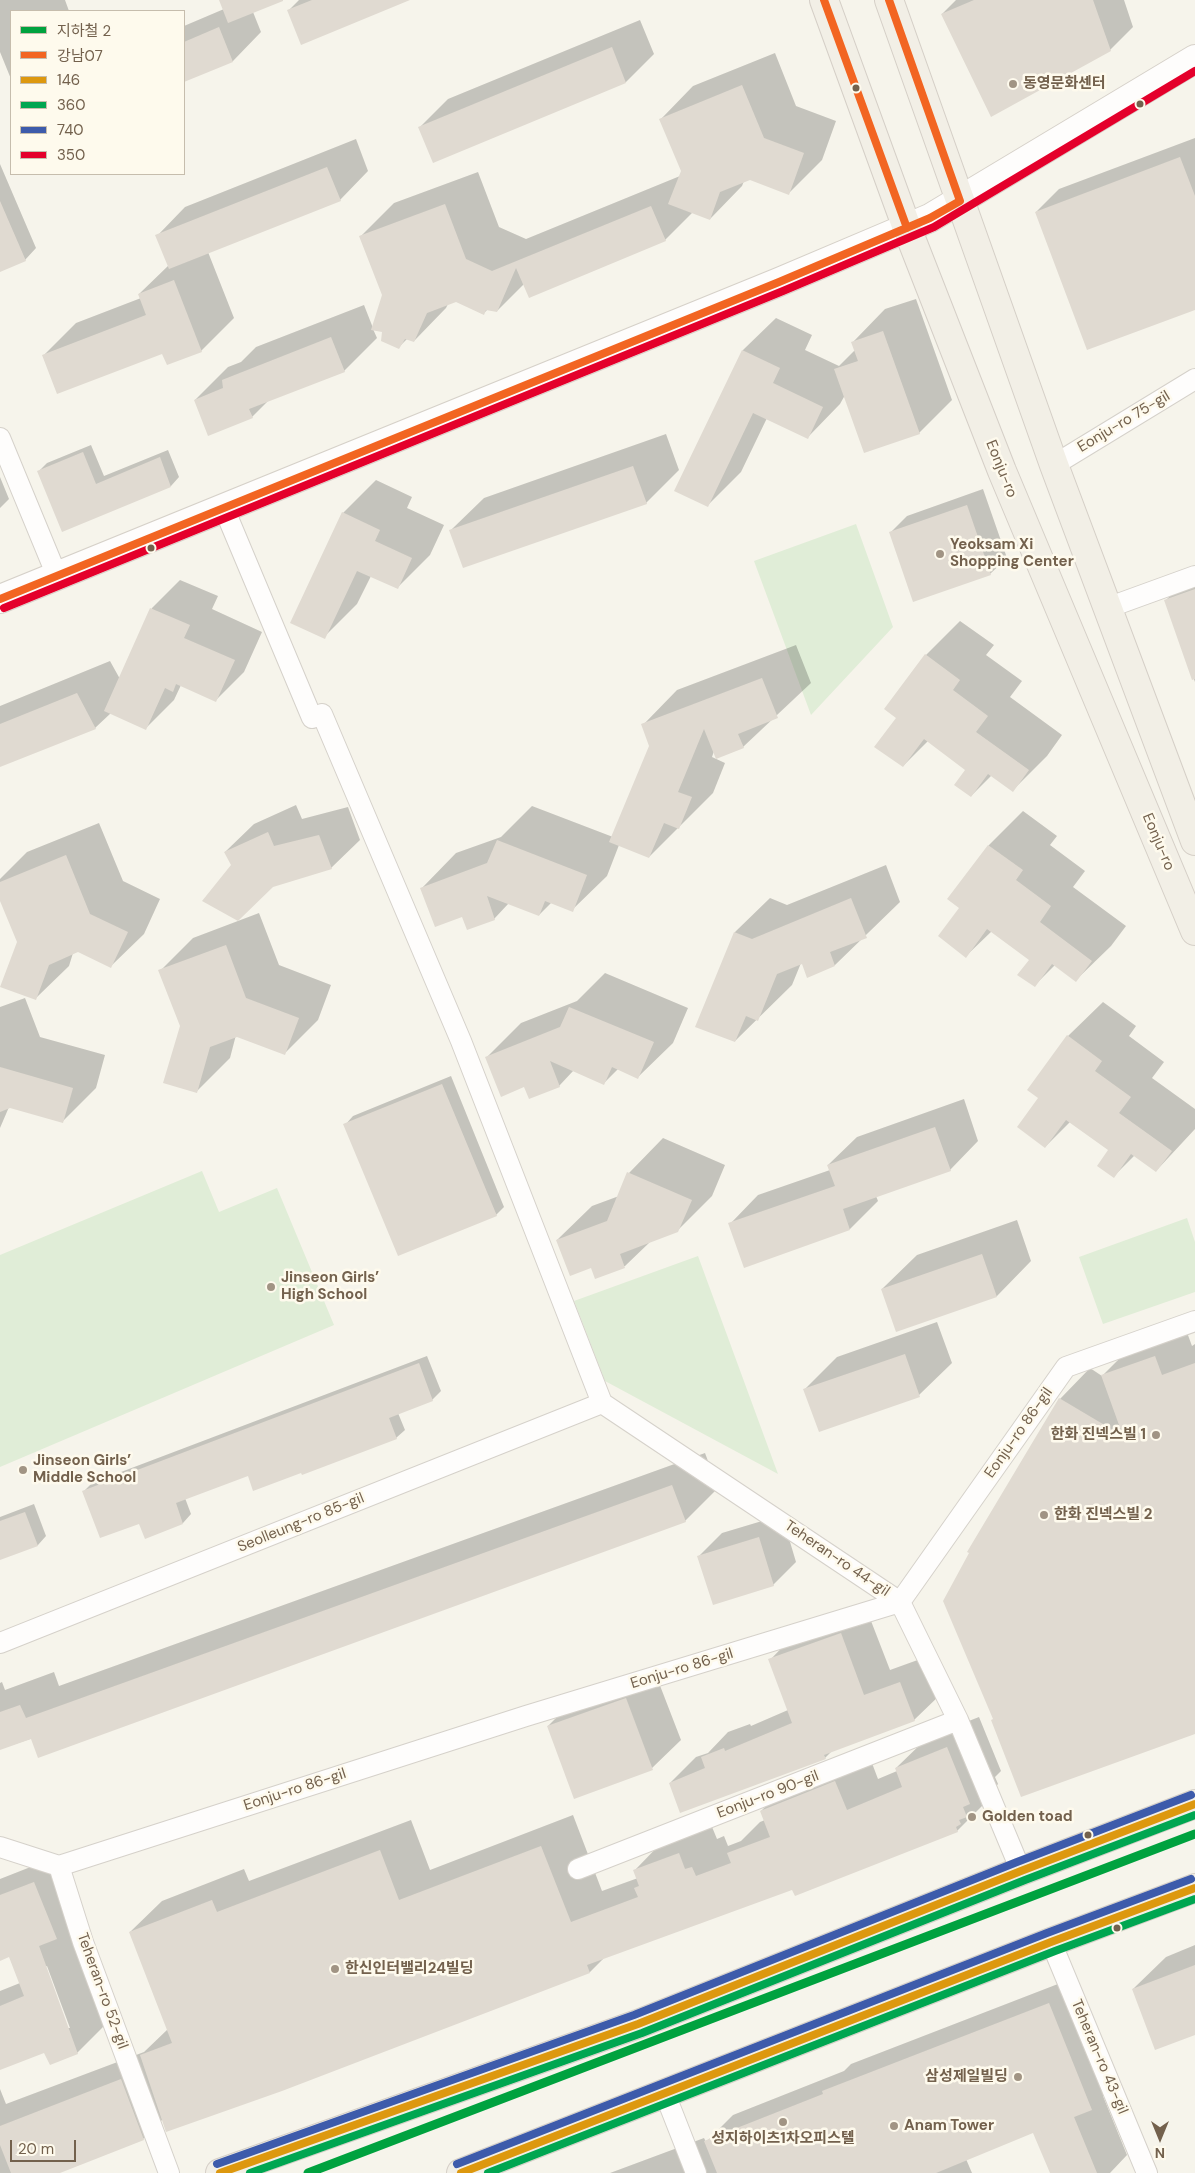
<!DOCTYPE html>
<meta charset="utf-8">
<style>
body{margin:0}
#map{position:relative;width:1195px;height:2173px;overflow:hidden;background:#f6f4eb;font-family:"DM Sans","Noto Sans KR",sans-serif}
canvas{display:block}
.legend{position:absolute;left:10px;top:10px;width:175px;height:165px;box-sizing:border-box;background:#fefaed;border:1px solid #c6bdad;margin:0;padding:6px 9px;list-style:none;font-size:15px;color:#73614d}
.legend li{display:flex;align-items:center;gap:10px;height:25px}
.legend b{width:25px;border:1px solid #c6bdad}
.north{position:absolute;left:1135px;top:2113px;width:50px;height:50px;-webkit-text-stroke:4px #fefaed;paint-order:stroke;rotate:180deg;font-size:14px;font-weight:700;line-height:20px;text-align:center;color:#73614d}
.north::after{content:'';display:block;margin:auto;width:18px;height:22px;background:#73614d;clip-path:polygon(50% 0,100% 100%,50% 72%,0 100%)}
.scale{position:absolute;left:10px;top:2140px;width:66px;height:22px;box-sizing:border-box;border:2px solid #73614d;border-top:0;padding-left:6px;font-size:15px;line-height:18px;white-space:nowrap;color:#73614d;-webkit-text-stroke:4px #fefaed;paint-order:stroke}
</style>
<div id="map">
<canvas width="1195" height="2173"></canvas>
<ul class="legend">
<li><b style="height:6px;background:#00a23f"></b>지하철 2</li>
<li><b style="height:6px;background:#f26522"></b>강남07</li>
<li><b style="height:6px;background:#dd980f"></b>146</li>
<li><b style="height:6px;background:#00a651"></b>360</li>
<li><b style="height:6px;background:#3d5bab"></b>740</li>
<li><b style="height:6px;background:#e4002b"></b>350</li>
</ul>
<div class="north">N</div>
<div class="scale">20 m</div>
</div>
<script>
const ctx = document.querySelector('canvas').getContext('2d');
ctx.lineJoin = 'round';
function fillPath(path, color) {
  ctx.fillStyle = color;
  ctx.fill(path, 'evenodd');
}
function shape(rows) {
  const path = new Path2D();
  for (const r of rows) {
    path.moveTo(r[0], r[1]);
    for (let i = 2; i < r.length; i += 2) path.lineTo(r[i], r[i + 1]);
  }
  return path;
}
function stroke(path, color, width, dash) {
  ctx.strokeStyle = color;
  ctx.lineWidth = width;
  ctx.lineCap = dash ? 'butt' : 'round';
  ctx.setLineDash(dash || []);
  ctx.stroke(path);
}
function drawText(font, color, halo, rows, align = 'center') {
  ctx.font = font + ' "DM Sans","Noto Sans KR",sans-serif';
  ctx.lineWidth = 5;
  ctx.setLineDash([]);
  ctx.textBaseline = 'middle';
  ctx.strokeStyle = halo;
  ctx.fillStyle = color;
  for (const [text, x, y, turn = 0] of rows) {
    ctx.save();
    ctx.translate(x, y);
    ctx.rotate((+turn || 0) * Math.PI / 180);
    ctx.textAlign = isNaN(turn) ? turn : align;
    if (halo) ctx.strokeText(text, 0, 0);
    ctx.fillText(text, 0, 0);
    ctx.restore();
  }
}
fillPath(shape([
 [856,524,893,627,811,715,754,561],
 [202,1171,219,1212,277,1188,334,1325,0,1467,0,1255],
 [1187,1218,1195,1242,1195,1292,1103,1324,1079,1257],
 [698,1256,778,1474,605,1381,574,1301]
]), '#e0edd7');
fillPath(shape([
 [0,0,65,0,69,11,11,11,11,79,0,52],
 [220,0,270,0,253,12,261,32,233,61,184,81,184,26,224,9],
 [299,0,407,0,288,11],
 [956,0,1124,0,1133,27,1110,50,942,14],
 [640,20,654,54,626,82,434,161,420,127,448,99],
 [775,53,796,106,836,121,822,160,789,193,750,178,744,181,742,186,710,219,693,212,665,240,524,284,497,311,488,309,483,314,456,301,448,304,446,308,414,341,407,339,399,347,384,331,373,329,377,338,344,371,269,400,252,417,195,400,228,367,241,362,256,347,364,305,373,328,383,295,361,236,394,203,478,172,499,227,526,239,680,176,682,171,661,119,693,86],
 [1195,138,1195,308,1036,212,1059,189],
 [356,139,368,171,340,200,208,252,234,318,201,351,44,355,76,323,141,298,139,294,169,265,157,236,185,207],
 [0,164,36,248,25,260,0,270],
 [916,299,952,400,919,433,845,395,840,404,808,437,767,418,741,472,708,505,676,490,743,350,776,318,812,335,805,350,839,366,855,350,853,342,885,309],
 [666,434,679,470,646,503,451,530,484,498],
 [91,445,104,476,168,450,179,477,171,486,63,530,39,471,47,463],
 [0,477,9,499,0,508],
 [376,480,412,497,407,508,444,525,430,555,397,588,371,576,357,604,324,637,292,622,343,513],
 [983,489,1007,558,990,574,891,532,907,516],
 [180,580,218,596,212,609,262,632,244,672,216,700,181,685,174,700,146,728,111,713,95,728,0,766,0,706,110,661,120,679,152,608],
 [1195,583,1195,682,1166,600,1175,591],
 [960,621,994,645,986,655,1022,681,1010,697,1062,735,1047,756,1013,790,992,775,971,796,967,769,928,741,903,766,897,717,926,655],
 [796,645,811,683,743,747,714,751,712,757,725,763,713,793,649,857,619,845,607,876,572,910,552,902,539,915,509,903,494,919,463,915,422,888,456,853,501,837,532,806,613,837,650,746,643,725,677,690],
 [296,805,302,819,348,807,360,840,331,868,233,865,225,852,254,824],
 [1023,811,1057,836,1050,845,1085,871,1073,887,1126,926,1111,946,1076,980,1055,965,1034,986,1030,960,992,931,966,956,961,907,949,899,989,845],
 [99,823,123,881,160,899,144,934,111,966,78,951,73,953,69,966,36,998,18,942,0,898,0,879,27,852],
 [886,865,900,902,835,965,801,963,792,985,735,1041,697,1026,735,932,770,898,787,905],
 [259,913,279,965,331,985,318,1020,285,1053,236,1035,230,1058,197,1091,181,1026,160,971,193,938],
 [605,973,688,1008,673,1043,638,1077,618,1069,604,1083,574,1070,559,1086,525,1086,487,1057,521,1023,577,1001],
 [25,998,40,1037,105,1055,96,1088,63,1121,9,1107,0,1128,0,1007],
 [1103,1002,1136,1026,1129,1036,1164,1062,1152,1078,1195,1109,1195,1129,1156,1171,1135,1155,1114,1176,1110,1150,1070,1122,1045,1147,1040,1098,1029,1090,1068,1036],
 [451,1076,504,1207,496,1215,345,1125,353,1116],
 [964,1099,978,1141,950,1170,876,1196,878,1201,850,1229,730,1224,758,1195,830,1170,828,1165,857,1137],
 [663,1138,725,1165,712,1196,677,1231,650,1242,625,1266,595,1277,592,1267,557,1240,592,1206,619,1196,629,1173],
 [1017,1220,1031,1261,997,1296,897,1330,882,1289,917,1255],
 [937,1322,952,1363,919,1395,805,1389,837,1357],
 [1185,1327,1192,1346,1195,1344,1195,1733,994,1719,1060,1399,1090,1368,1102,1376,1133,1345],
 [427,1356,441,1391,432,1400,398,1413,405,1430,396,1438,248,1474,185,1498,191,1514,183,1523,139,1522,83,1492,92,1483],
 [705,1453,718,1488,685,1521,0,1749,0,1683,2,1682,5,1690,54,1672,59,1686],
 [34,1504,46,1536,38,1545,0,1559,0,1517],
 [782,1515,796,1562,773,1585,699,1556,722,1533],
 [866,1608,890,1670,926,1657,940,1695,914,1720,833,1750,825,1758,670,1783,696,1757,708,1753,728,1732,750,1724,751,1726,788,1710,770,1660,795,1634],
 [654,1670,681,1740,652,1768,548,1726,576,1698],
 [979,1717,1001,1771,995,1777,998,1784,992,1791,989,1799,957,1831,793,1888,604,1958,590,1972,163,2119,143,2139,55,2173,0,2173,0,2089,6,2104,144,2052,168,2029,130,1932,162,1901,244,1869,249,1881,411,1820,430,1870,573,1815,602,1891,638,1878,635,1870,666,1838,710,1822,717,1839,724,1836,728,1846,741,1841,760,1822,765,1820,761,1811,793,1779,867,1750,878,1779,897,1771,896,1768,928,1737],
 [61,1855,104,2026,77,2053,45,2051,0,2069,0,1991,20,1983,10,1956,0,1960,0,1879],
 [47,1966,70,2028,67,2028,45,1967],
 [1195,1945,1195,2033,1133,1989,1166,1957],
 [1076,1977,1118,2081,1103,2096,1127,2155,1110,2173,1051,2173,1034,2131,966,2159,972,2173,610,2173,704,2138,706,2142,733,2115,844,2071,851,2064]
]), '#0003');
fillPath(shape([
 [219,0,283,0,283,1,228,23],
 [312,0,410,0,301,45,287,10],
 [974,0,1093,0,1111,51,991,117,941,14],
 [219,27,233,62,184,82,184,42],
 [612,47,626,83,433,163,418,127],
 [742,85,764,138,804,153,789,195,750,180,720,192,710,220,668,204,681,171,659,119],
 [1180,157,1195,196,1195,310,1087,350,1035,212],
 [327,167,341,201,169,269,155,235],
 [0,201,26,261,0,272],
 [445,204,466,259,492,271,651,206,666,241,529,298,516,268,497,312,486,310,484,315,456,302,427,313,414,342,405,339,399,349,381,341,382,332,371,330,382,295,359,236],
 [174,280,202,352,167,365,162,354,57,394,42,355,146,315,138,294],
 [883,331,920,434,864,453,834,369,858,361,851,342],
 [331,337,345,372,249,409,253,418,208,436,194,400,223,388,222,380],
 [742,350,780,368,773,383,823,407,808,439,753,413,708,507,674,491],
 [83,452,96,484,160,457,171,487,62,532,37,471],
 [633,466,647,504,463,568,449,530],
 [967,505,991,575,913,602,889,532],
 [342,512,380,530,375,541,412,558,398,589,357,571,325,639,290,623],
 [1195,589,1195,679,1192,680,1164,600],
 [150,608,190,625,184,638,235,660,216,702,176,684,173,692,165,688,146,730,104,711],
 [925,654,960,680,953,690,988,716,976,732,1029,770,1013,792,988,774,971,797,954,785,965,770,924,739,903,767,874,747,896,718,884,709],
 [762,678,778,718,738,734,744,748,716,759,704,729,678,792,692,797,679,829,664,823,649,858,609,842,649,746,641,724],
 [77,693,96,729,0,767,0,724],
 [268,832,274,846,319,835,332,869,273,887,238,921,202,901,231,865,224,852],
 [497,840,587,875,573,912,545,901,539,916,487,896,495,920,467,930,462,917,435,927,420,888,487,863],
 [988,845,1023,870,1016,880,1051,906,1040,922,1092,961,1076,982,1052,964,1035,987,1017,975,1029,960,987,929,966,958,938,936,959,908,947,899],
 [66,855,90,914,128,932,111,968,78,952,49,965,36,1000,0,987,17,942,0,901,0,882],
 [851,898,867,938,830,952,835,966,807,978,802,964,777,974,758,1021,746,1016,735,1042,695,1027,734,932,752,939],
 [226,945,246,998,299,1018,285,1055,237,1037,210,1047,197,1093,163,1083,180,1026,158,970],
 [569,1007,654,1042,638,1079,612,1067,604,1085,550,1061,560,1087,529,1099,524,1087,501,1097,485,1057,560,1027],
 [1067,1035,1102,1061,1095,1071,1131,1097,1119,1113,1172,1151,1156,1172,1131,1154,1114,1178,1097,1166,1108,1150,1066,1120,1045,1148,1017,1127,1038,1098,1027,1090],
 [0,1067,73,1088,63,1123,10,1108,0,1112],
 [442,1084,497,1216,398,1256,343,1124],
 [935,1127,951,1171,843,1209,850,1230,744,1268,728,1223,835,1186,827,1165],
 [627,1172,692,1200,678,1232,620,1254,625,1268,595,1279,591,1268,570,1276,556,1240,607,1221],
 [982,1254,997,1297,896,1332,881,1289],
 [905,1354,920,1397,819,1432,803,1389],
 [1155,1356,1162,1375,1195,1363,1195,1734,1021,1797,991,1720,993,1719,943,1601,969,1553,967,1552,1059,1398,1123,1436,1101,1375],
 [419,1363,433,1401,389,1418,397,1439,302,1475,301,1473,253,1491,248,1476,176,1503,183,1524,145,1539,139,1524,100,1538,82,1491],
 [672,1485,686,1522,38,1758,31,1739,0,1750,0,1712,20,1705,26,1718],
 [25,1512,38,1546,0,1560,0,1521],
 [759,1537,774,1586,713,1605,697,1556],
 [841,1633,864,1695,900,1682,915,1721,824,1755,826,1759,680,1813,669,1783,705,1768,701,1757,724,1748,725,1751,792,1723,768,1659],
 [626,1698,653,1770,574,1799,547,1726],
 [947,1747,970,1804,963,1807,967,1817,959,1820,961,1824,956,1827,958,1832,795,1896,792,1890,587,1965,590,1973,282,2091,166,2132,140,2055,172,2043,129,1932,212,1900,217,1912,380,1850,399,1900,541,1846,571,1922,638,1897,634,1888,639,1886,633,1870,679,1853,685,1869,692,1867,696,1876,731,1863,727,1853,770,1837,760,1811,835,1781,847,1810,902,1787,895,1768],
 [34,1882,57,1939,39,1946,78,2054,50,2065,44,2053,0,2070,0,2006,24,1996,9,1957,0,1961,0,1895],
 [1195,1965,1195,2035,1155,2050,1132,1989],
 [1049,2003,1092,2110,1074,2117,1097,2173,1050,2173,1033,2133,936,2173,717,2173,704,2141,823,2094,822,2091],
 [121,2079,144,2140,60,2173,11,2173,0,2145,0,2126]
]), '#e0dad1');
const minor = shape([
 [0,438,57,576],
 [1054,465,1195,379],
 [223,506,312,718],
 [1107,608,1195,576],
 [322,714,461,1041,602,1403],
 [602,1403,900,1602,958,1720,1021,1871],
 [0,1643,602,1403],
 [0,1847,59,1866,83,1942,169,2173],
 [59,1866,526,1716,900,1602,1066,1367,1195,1321],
 [578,1869,958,1720],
 [1051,1942,1147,2173],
 [665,2094,696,2173]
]);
const secondary = shape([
 [0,599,779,282,930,218,1195,59]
]);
const primary = shape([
 [824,0,907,228,1002,471,1195,931],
 [889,0,1054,465,1195,841],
 [220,2173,638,2024,1021,1871,1195,1804],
 [461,2173,1051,1942,1195,1888]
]);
stroke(minor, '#d5d1ca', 22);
stroke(secondary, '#d6d1c9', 30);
stroke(primary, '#d5cfc7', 30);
stroke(minor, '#fefdfc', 20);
stroke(secondary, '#fefdfc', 28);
stroke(primary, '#f2efe6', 28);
stroke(shape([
 [824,0,907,228],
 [0,599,779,282,930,218,960,201,889,0]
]), '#f26522', 8);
stroke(shape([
 [220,2173,638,2024,1021,1871,1195,1804],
 [461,2173,1051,1942,1195,1888]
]), '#dd980f', 8);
stroke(shape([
 [250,2173,642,2033,1025,1880,1195,1815],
 [488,2173,1055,1951,1195,1899]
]), '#00a651', 8);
stroke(shape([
 [217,2164,634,2015,1017,1862,1191,1795],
 [457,2164,1047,1933,1191,1879]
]), '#3d5bab', 8);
stroke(shape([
 [4,608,783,291,934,227,1195,71]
]), '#e4002b', 8);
stroke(shape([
 [308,2173,1195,1834]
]), '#00a23f', 9);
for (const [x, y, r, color] of [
 [1013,84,5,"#a19484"],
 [856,88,4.5,"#73614d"],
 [1140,104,4.5,"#73614d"],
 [151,548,4.5,"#73614d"],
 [940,554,5,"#a19484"],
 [271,1287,5,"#a19484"],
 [1156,1435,5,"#a19484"],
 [23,1470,5,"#a19484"],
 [1044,1515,5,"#a19484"],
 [972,1817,5,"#a19484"],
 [1088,1835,4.5,"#73614d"],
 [1117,1928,4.5,"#73614d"],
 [335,1969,5,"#a19484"],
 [1018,2077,5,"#a19484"],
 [783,2122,5,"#a19484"],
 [894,2126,5,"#a19484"]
]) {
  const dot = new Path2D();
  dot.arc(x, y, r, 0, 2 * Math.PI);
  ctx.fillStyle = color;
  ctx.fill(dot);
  stroke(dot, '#fefaed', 2);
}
drawText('bold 15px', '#73614d', '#fefaed', [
 ["동영문화센터",1023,84],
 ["Yeoksam Xi",950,545],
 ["Shopping Center",950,562],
 ["Jinseon Girls’",281,1278],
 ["High School",281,1295],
 ["한화 진넥스빌 1",1146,1435,"right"],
 ["Jinseon Girls’",33,1461],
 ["Middle School",33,1478],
 ["한화 진넥스빌 2",1054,1515],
 ["Golden toad",982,1817],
 ["한신인터밸리24빌딩",345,1969],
 ["삼성제일빌딩",1008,2077,"right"],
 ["Anam Tower",904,2126],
 ["성지하이츠1차오피스텔",783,2139,"center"]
], 'left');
drawText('15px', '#73614d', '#fefaed', [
 ["Eonju-ro 75-gil",1124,422,-31],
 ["Eonju-ro",1001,469,68],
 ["Eonju-ro",1158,842,67],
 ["Eonju-ro 86-gil",1019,1433,-55],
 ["Seolleung-ro 85-gil",301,1523,-22],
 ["Teheran-ro 44-gil",837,1559,34],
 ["Eonju-ro 86-gil",682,1669,-17],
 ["Eonju-ro 86-gil",295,1790,-18],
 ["Eonju-ro 90-gil",768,1795,-21],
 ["Teheran-ro 52-gil",102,1991,70],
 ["Teheran-ro 43-gil",1099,2057,67]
]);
</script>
